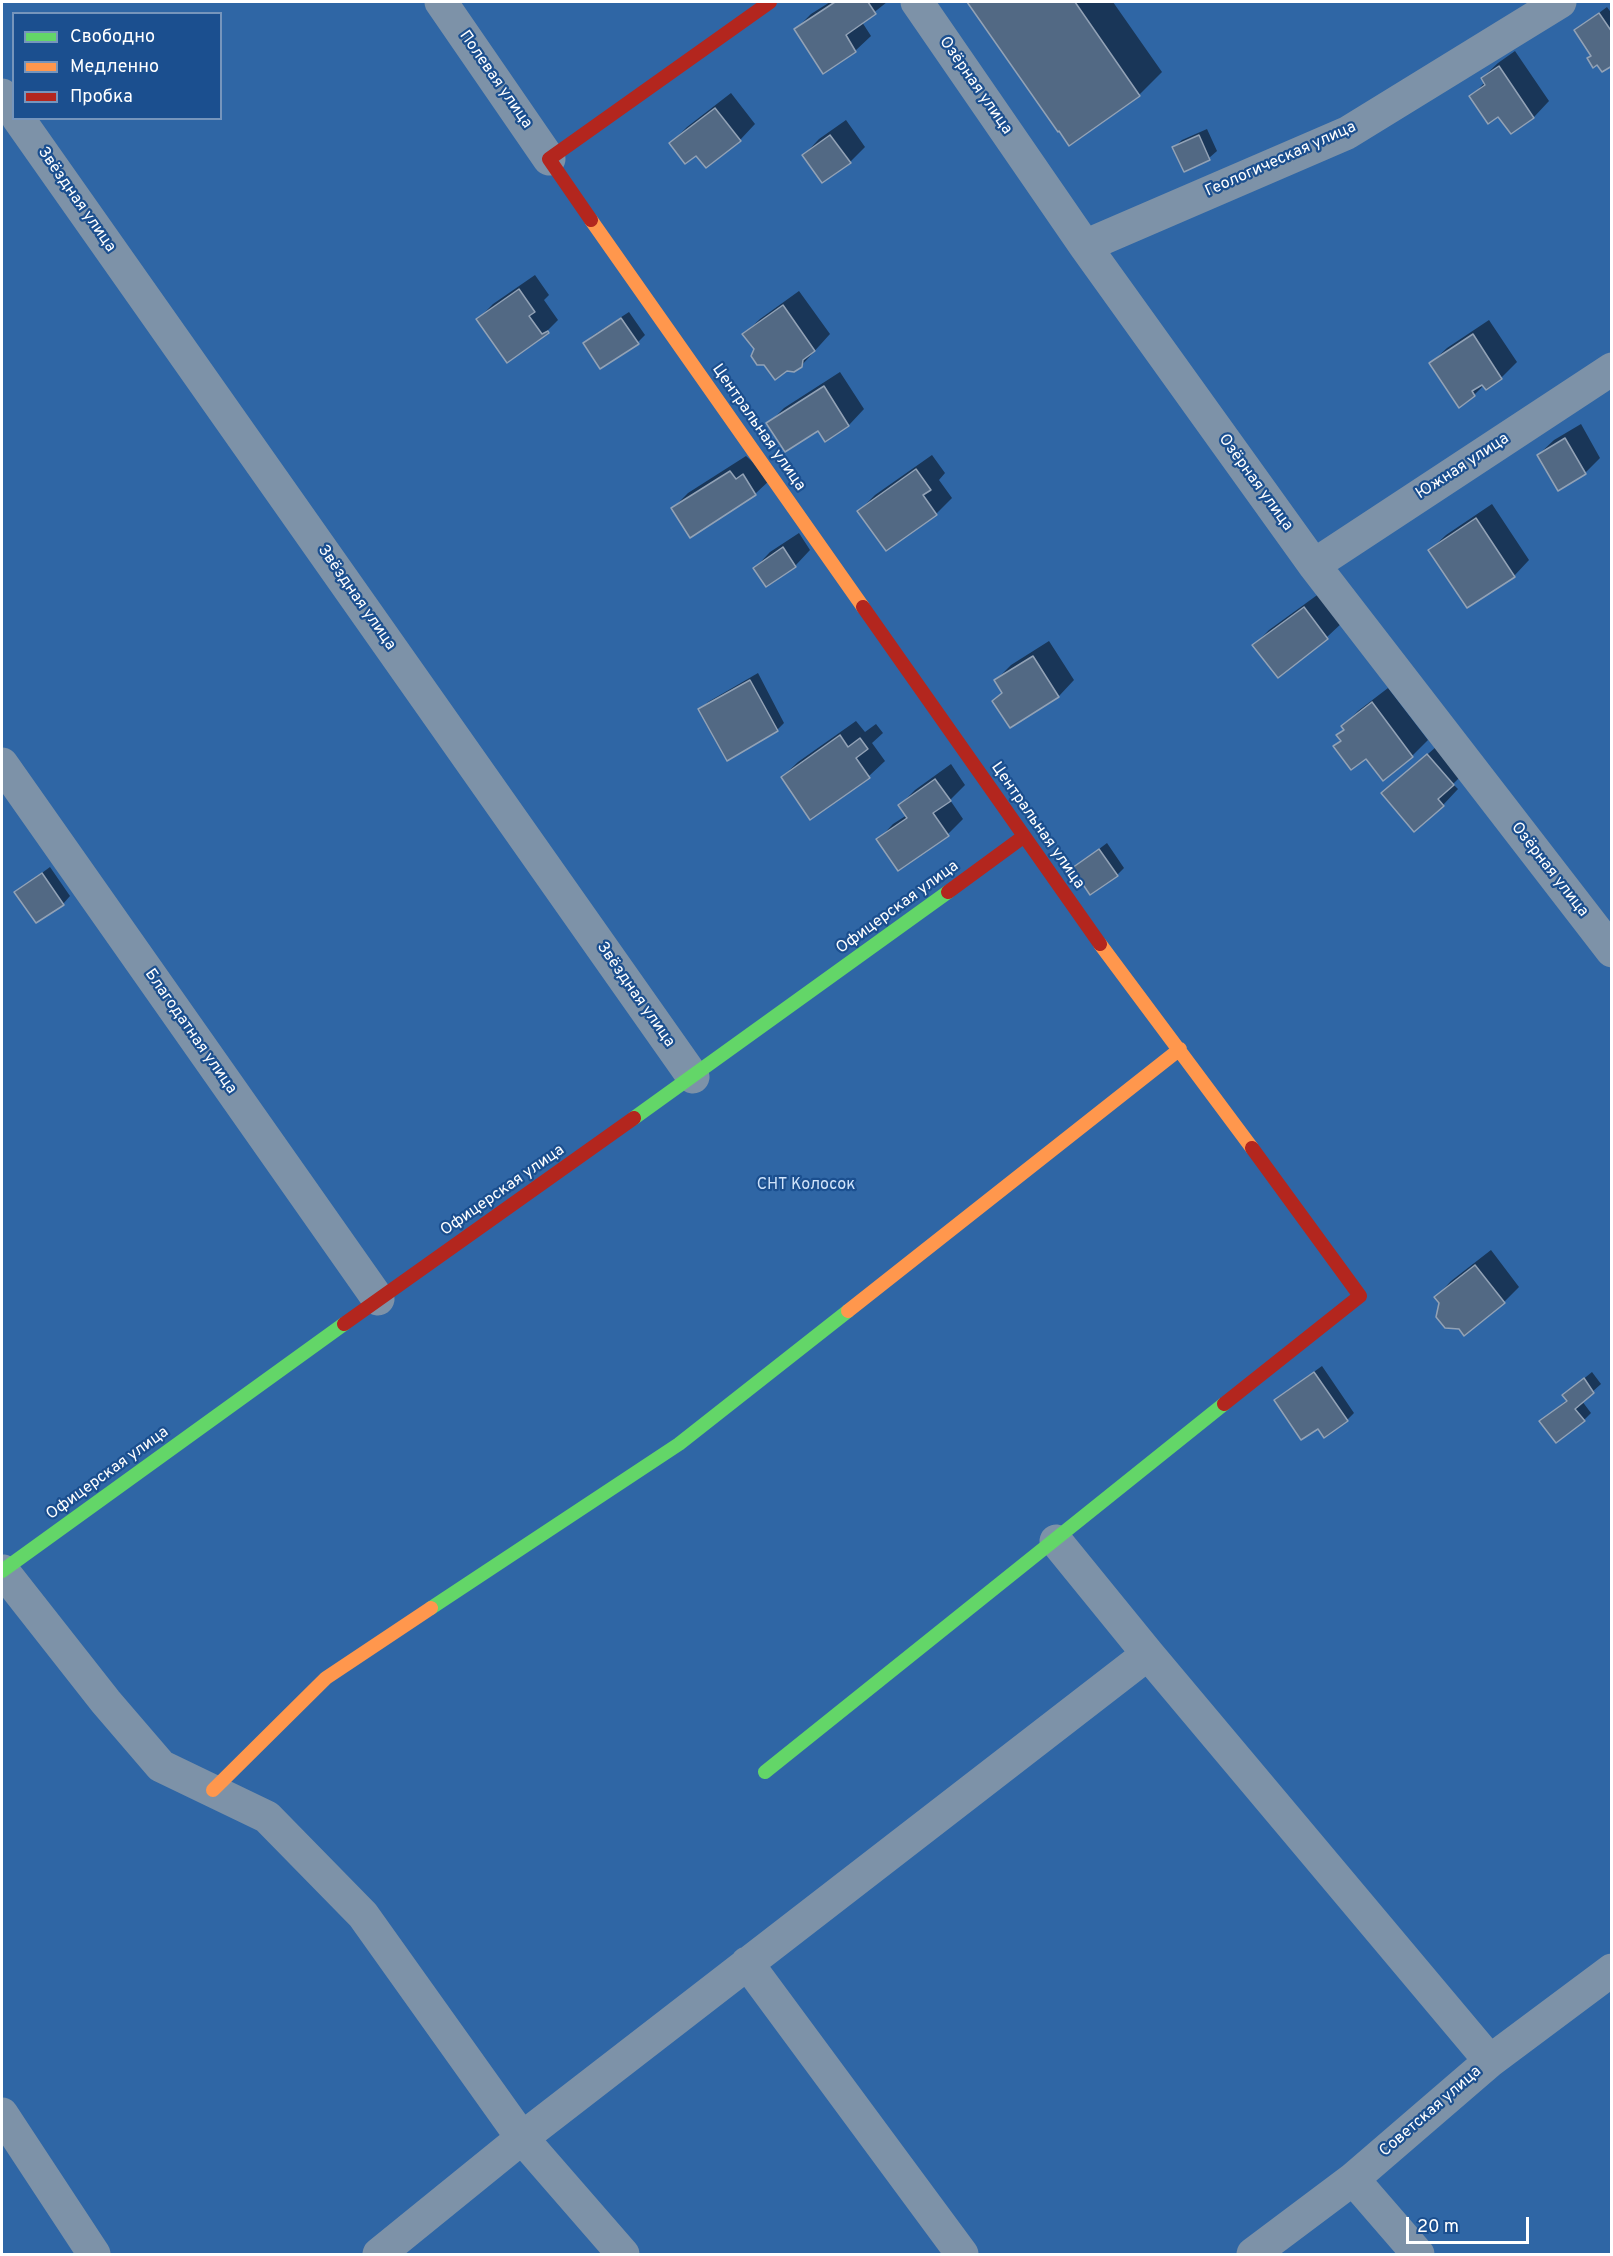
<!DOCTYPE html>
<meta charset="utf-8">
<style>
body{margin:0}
#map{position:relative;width:1613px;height:2256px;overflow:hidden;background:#365274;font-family:Overpass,sans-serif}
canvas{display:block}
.frame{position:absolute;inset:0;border:3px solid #fff;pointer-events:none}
.legend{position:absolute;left:12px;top:12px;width:210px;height:108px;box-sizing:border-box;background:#1b4f8f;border:2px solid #7695bc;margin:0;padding:8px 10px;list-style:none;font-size:18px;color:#fff}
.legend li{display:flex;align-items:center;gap:12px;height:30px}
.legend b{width:30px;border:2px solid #7695bc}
.scale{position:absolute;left:1406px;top:2217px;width:123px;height:27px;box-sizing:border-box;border:3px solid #fff;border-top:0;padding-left:8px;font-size:18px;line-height:21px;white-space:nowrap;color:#fff;-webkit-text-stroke:4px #1b4f8f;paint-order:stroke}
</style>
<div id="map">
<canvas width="1613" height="2256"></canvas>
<div class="frame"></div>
<ul class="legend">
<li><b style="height:8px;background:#63d668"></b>Свободно</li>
<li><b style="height:8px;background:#ff974d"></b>Медленно</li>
<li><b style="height:8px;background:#b3261e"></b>Пробка</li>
</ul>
<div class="scale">20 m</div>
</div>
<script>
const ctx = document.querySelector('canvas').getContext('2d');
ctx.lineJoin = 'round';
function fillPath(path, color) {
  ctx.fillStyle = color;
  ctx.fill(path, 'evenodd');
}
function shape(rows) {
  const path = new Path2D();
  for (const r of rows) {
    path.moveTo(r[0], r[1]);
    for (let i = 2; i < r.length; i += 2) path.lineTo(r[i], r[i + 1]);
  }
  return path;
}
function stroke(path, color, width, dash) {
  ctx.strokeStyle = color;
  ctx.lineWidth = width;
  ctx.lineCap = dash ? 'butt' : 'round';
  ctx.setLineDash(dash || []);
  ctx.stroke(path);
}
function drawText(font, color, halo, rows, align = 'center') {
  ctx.font = font + ' Overpass,sans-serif';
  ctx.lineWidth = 4.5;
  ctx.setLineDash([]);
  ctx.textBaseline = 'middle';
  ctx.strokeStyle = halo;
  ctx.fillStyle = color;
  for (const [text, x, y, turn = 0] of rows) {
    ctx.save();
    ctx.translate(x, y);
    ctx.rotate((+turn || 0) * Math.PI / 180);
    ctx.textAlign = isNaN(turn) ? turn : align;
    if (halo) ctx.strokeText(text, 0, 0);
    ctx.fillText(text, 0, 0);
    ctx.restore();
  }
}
fillPath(shape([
 [2,2,1611,2,1611,2254,2,2254],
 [14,14,220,14,220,118,14,118]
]), '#2f66a5');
fillPath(shape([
 [830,2,887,2,862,22,871,36,855,51,796,29,811,14],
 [969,2,1113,2,1162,72,1139,95,1058,130],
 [1607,7,1612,14,1612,64,1593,55,1576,30],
 [1515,51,1549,101,1534,117,1511,132,1499,115,1471,97,1485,82,1482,78,1498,63],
 [731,93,755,124,740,140,696,153,671,143,687,127],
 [846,120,865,147,850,162,804,155,819,139],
 [1207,129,1217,151,1209,158,1174,147,1182,140],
 [535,275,549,295,544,300,558,320,543,335,478,319,493,304],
 [799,291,830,334,801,366,765,364,744,334,760,319],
 [629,312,645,335,638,342,585,343,592,336],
 [1489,320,1517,362,1501,378,1486,388,1484,385,1474,395,1431,363,1447,348],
 [840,372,864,409,849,425,826,440,819,429,768,424,784,408],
 [1581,424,1600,458,1585,473,1538,455,1554,440],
 [932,455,945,473,939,480,952,498,936,514,887,549,859,511,875,495],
 [746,456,771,479,755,494,673,508,688,493],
 [1492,504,1529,560,1514,576,1430,550,1446,535],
 [799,533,810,550,795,566,755,568,770,552],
 [1320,593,1343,622,1327,637,1278,676,1254,645,1269,630],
 [1049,641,1074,680,1059,696,1010,726,994,701,1003,692,996,680,1011,665],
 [758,673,784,723,777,730,700,710,708,702],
 [1388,688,1428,740,1412,756,1383,779,1366,757,1335,746,1342,740,1338,735,1345,729,1343,726,1358,711],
 [856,721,865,732,876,724,883,733,872,743,885,761,869,776,811,817,782,777,798,762],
 [1444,740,1468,769,1453,784,1458,789,1443,805,1383,793],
 [951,764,965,785,950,800,963,819,948,834,878,840,893,824,907,815,900,805,915,790],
 [1107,843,1124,868,1117,875,1074,868],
 [50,867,70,896,63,904,16,892],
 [1491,1250,1519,1287,1504,1302,1436,1297,1451,1281],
 [1322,1366,1354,1413,1347,1420,1319,1427,1275,1400],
 [1592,1372,1601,1384,1582,1401,1591,1413,1584,1420,1541,1421,1568,1399,1564,1395]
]), '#0007');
const building = shape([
 [835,2,868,2,876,14,846,35,856,52,823,74,794,29,835,2],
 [967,2,1075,2,1140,96,1069,146,1059,131,1058,132,967,2],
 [1599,13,1612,32,1612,66,1602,72,1597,65,1593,68,1587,58,1591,56,1574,30,1599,13],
 [1499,66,1534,118,1511,134,1498,117,1488,124,1469,96,1485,85,1481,78,1499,66],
 [715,108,741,141,706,168,696,156,685,164,669,143,715,108],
 [830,135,851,163,822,183,802,155,830,135],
 [1199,135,1210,160,1184,172,1172,147,1199,135],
 [519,289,535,312,529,316,542,334,548,331,549,333,507,363,476,319,519,289],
 [783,305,815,351,803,360,802,367,794,372,787,371,775,380,764,365,757,365,751,356,754,349,742,334,783,305],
 [621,318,639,344,600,369,583,343,621,318],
 [1473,334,1502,379,1486,390,1482,385,1472,391,1475,396,1459,408,1429,363,1473,334],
 [824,386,849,426,825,442,818,431,785,452,766,423,824,386],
 [1565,438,1586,474,1558,491,1537,455,1565,438],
 [916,469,931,490,923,495,937,515,886,551,857,511,916,469],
 [730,471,736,479,743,474,756,495,690,538,671,508,730,471],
 [1476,518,1515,577,1467,608,1428,550,1476,518],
 [783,547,796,567,766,587,753,568,783,547],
 [1304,607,1328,639,1278,678,1252,645,1304,607],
 [1033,656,1059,697,1010,728,992,701,1002,693,994,680,1033,656],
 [750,680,778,731,727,761,698,709,750,680],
 [1372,702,1413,757,1383,781,1366,759,1351,770,1333,746,1341,741,1336,735,1344,730,1341,726,1372,702],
 [840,735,848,747,860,738,868,749,856,758,870,778,810,820,781,777,840,735],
 [1427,754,1454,785,1438,799,1444,806,1414,832,1381,793,1427,754],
 [935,779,951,801,933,813,949,836,898,871,876,839,907,818,898,805,935,779],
 [1099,849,1118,876,1090,895,1072,868,1099,849],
 [42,873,64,905,36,923,14,892,42,873],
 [1475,1265,1505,1303,1464,1336,1459,1329,1445,1328,1436,1317,1439,1303,1434,1297,1475,1265],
 [1314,1372,1348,1421,1324,1438,1318,1429,1301,1440,1274,1400,1314,1372],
 [1584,1378,1594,1393,1575,1409,1585,1421,1556,1443,1539,1421,1567,1401,1562,1395,1584,1378]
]);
fillPath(building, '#526984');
stroke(building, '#92a2b6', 1.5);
stroke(shape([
 [441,2,549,159],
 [917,2,1085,246,1314,565,1612,951],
 [2,95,14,112],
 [18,118,693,1077],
 [1085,246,1347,133,1560,2],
 [1314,565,1612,369],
 [2,764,378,1299],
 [1056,1541,1148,1654,1490,2061],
 [3,1571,106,1702,161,1766,267,1817,363,1915,522,2138,623,2254],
 [747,1963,962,2254],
 [2,2114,94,2254],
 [1353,2179,1418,2254],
 [379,2254,522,2138,1148,1654],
 [1253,2254,1353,2179,1490,2061,1612,1970]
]), '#7d92a8', 33);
stroke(shape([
 [634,1118,948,892],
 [2,1571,344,1324],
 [431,1608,679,1444,848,1311],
 [765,1772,1224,1404]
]), '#63d668', 14);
stroke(shape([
 [591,220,863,607],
 [1100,944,1252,1148],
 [848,1311,1180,1049],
 [213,1790,326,1678,431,1608]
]), '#ff974d', 14);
stroke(shape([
 [591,220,549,159,770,2],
 [863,607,1100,944],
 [948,892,1023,837],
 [344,1324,634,1118],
 [1224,1404,1360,1296,1252,1148]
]), '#b3261e', 14);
drawText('16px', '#fff', '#1b4f8f', [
 ["Полевая улица",495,80,55],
 ["Озёрная улица",975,86,55],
 ["Геологическая улица",1281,160,-24],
 ["Звёздная улица",76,200,55],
 ["Центральная улица",758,428,55],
 ["Южная улица",1463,467,-33],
 ["Озёрная улица",1255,483,54],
 ["Звёздная улица",356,598,55],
 ["Центральная улица",1037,826,55],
 ["Озёрная улица",1549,870,52],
 ["Офицерская улица",898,908,-36],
 ["Звёздная улица",635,995,55],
 ["Благодатная улица",190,1032,55],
 ["Офицерская улица",503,1191,-35],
 ["Офицерская улица",108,1474,-36],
 ["Советская улица",1431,2112,-41]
]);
drawText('16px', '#cfe3fa', '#1b4f8f', [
 ["СНТ Колосок",806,1186]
]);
</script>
